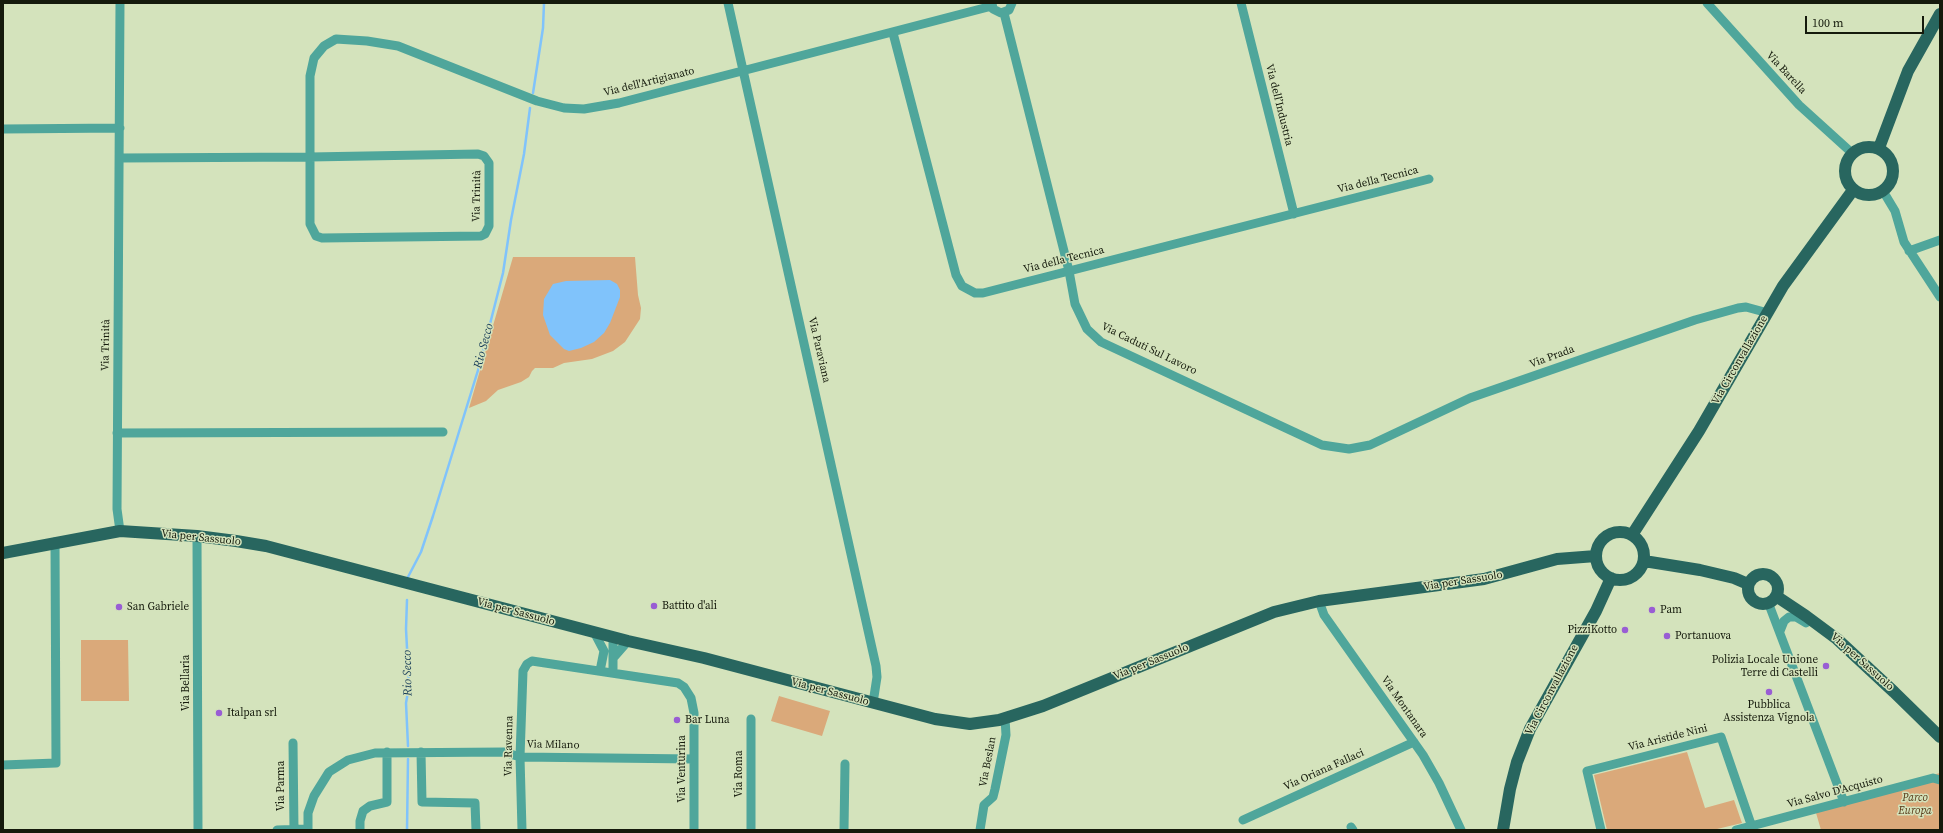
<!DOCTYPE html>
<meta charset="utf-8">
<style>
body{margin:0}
#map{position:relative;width:1943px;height:833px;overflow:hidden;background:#d4e3bc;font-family:"Source Serif 4",serif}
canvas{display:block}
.frame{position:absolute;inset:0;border:4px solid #151a0c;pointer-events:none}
.scale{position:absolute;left:1805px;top:16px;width:119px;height:18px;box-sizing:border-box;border:2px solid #151a0c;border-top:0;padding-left:5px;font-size:12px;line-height:14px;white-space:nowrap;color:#151a0c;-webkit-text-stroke:3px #d4e3bc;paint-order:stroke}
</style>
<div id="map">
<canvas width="1943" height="833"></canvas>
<div class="frame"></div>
<div class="scale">100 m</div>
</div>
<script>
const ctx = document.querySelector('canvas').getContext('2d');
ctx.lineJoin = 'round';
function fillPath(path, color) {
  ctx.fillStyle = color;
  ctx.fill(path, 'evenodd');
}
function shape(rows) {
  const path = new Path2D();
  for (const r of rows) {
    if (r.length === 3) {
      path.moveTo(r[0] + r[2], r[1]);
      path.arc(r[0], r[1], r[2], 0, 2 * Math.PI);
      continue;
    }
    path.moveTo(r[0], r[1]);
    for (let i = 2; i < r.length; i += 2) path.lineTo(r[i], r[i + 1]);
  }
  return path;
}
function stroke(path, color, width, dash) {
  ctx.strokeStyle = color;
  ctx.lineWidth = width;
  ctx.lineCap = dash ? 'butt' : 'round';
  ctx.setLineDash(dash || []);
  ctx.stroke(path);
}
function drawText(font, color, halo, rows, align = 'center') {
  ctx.font = font + ' "Source Serif 4",serif';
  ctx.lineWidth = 3;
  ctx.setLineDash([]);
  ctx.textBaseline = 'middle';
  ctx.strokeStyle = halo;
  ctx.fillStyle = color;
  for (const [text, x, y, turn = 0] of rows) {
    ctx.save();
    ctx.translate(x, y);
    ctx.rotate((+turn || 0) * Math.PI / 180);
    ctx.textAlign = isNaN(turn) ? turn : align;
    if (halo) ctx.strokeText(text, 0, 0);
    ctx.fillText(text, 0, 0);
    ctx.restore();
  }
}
fillPath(shape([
 [513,257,635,257,638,295,641,308,640,319,625,342,613,351,592,359,564,363,553,368,535,368,532,371,529,377,521,382,498,390,486,401,469,408],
 [81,640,128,640,129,701,81,701],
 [779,696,830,711,822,736,771,721],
 [1687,752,1705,808,1734,800,1742,823,1713,830,1607,830,1594,775],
 [1940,773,1940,830,1821,830,1814,806]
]), '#daa97a');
fillPath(shape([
 [610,280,617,284,620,290,620,297,610,323,604,333,594,342,581,348,569,351,564,349,550,335,543,315,544,299,553,284,566,281]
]), '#80c3fb');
stroke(shape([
 [533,93,543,28,544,3],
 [408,577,421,552,433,516,479,367,503,273,511,220,524,154,530,108],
 [407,600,406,629,409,686,406,703,408,746],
 [407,830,408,759]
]), '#80c3fb', 2.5);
stroke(shape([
 [728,3,876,666,877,677,873,703],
 [992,3,993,9,1001,13,1009,10,1012,3],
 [1241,3,1294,214],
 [1707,3,1799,105,1852,153],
 [1004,13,1069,271,1075,304,1087,329,1101,342,1322,445,1349,449,1370,445,1470,398,1695,320,1738,308,1746,307,1768,313],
 [893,33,956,275,962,286,975,293,983,293,1429,179],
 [3,129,120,128],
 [120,158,310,157,478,154,484,156,489,163,489,226,485,234,481,236,322,238,316,236,310,224,310,76,314,58,324,46,336,39,367,41,398,46,537,101,564,108,584,109,619,103,992,6],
 [1883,191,1895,211,1904,242,1940,297],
 [1909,251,1940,240],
 [117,433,443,432],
 [120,531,117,509,120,3],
 [197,536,198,830],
 [1319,601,1324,615,1423,755,1439,783,1461,830],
 [1768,602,1844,802],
 [1780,631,1784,621,1789,617,1796,617,1806,623],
 [594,632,604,651,600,671],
 [614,657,628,641],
 [613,673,613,643,616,638],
 [293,743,294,830],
 [421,752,422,802,475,803,476,830],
 [3,765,56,763,55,542],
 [1243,820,1414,742],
 [1351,827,1353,830],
 [277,830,308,829],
 [308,830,308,813,314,796,329,772,348,760,375,753,504,752,520,757,694,759],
 [360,830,360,821,363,811,370,806,387,802,387,752],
 [522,830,520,757,523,671,527,664,532,661,678,683,684,687,691,698,694,713,694,830],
 [751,830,751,719],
 [844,830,845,764],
 [980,830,984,805,993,797,995,789,1006,735,1005,718],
 [1601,830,1587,771,1721,737,1753,830],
 [1736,830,1933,778,1940,780]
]), '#4fa69b', 9);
stroke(shape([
 [1869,171,24],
 [1879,148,1908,71,1940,14],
 [1620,556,24],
 [1632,535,1699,431,1783,286,1853,190],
 [3,553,120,531,197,536,236,541,266,546,628,641,704,658,935,719,970,724,999,720,1043,706,1274,612,1319,601,1484,579,1557,559,1596,556],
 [1644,561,1700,570,1734,578,1748,584],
 [1763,589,15],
 [1776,596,1806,616,1837,639,1894,692,1940,737],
 [1503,830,1510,789,1517,762,1530,729,1596,611,1611,578]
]), '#28665f', 12);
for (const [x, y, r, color] of [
 [654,606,4,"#995dd4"],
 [119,607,4,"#995dd4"],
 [1652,610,4,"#995dd4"],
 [1625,630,4,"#995dd4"],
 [1667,636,4,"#995dd4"],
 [1826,666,4,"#995dd4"],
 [1769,692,4,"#995dd4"],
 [219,713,4,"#995dd4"],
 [677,720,4,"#995dd4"]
]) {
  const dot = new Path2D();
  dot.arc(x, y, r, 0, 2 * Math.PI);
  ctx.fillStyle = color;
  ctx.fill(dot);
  stroke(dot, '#d4e3bc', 1.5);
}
drawText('11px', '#151a0c', '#d4e3bc', [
 ["Via Barella",1786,73,47],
 ["Via dell'Artigianato",649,82,-14],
 ["Via dell’Industria",1279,105,76],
 ["Via della Tecnica",1378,180,-14],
 ["Via Trinità",477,196,-89],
 ["Via della Tecnica",1064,260,-14],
 ["Via Trinità",106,345,-89],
 ["Via Caduti Sul Lavoro",1149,349,26],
 ["Via Paraviana",819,350,77],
 ["Via Prada",1552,357,-20],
 ["Via Circonvallazione",1740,360,-60],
 ["Via per Sassuolo",201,538,6],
 ["Via per Sassuolo",1463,581,-9],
 ["Via per Sassuolo",516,612,15],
 ["Via per Sassuolo",1151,662,-22],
 ["Via per Sassuolo",1862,662,42],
 ["Via Bellaria",186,683,-90],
 ["Via Circonvallazione",1552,690,-62],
 ["Via per Sassuolo",830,692,15],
 ["Via Montanara",1404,707,55],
 ["Via Aristide Nini",1668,738,-14],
 ["Via Milano",553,745,1],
 ["Via Ravenna",509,746,-89],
 ["Via Beslan",988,762,-79],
 ["Via Venturina",682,769,-90],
 ["Via Oriana Fallaci",1324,770,-24],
 ["Via Roma",739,774,-90],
 ["Via Parma",281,786,-90],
 ["Via Salvo D'Acquisto",1835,792,-15]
]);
drawText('11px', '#151a0c', '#d4e3bc', [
 ["Battito d'ali",662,606],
 ["San Gabriele",127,607],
 ["Pam",1660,610],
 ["PizziKotto",1617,630,"right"],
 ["Portanuova",1675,636],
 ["Polizia Locale Unione",1818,660,"right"],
 ["Terre di Castelli",1818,673,"right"],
 ["Pubblica",1769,705,"center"],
 ["Assistenza Vignola",1769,718,"center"],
 ["Italpan srl",227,713],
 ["Bar Luna",685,720]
], 'left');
drawText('italic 11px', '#553514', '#d4e3bc', [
 ["Parco",1915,798],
 ["Europa",1915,811]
]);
drawText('italic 12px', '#183d59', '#d4e3bc', [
 ["Rio Secco",484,346,-75],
 ["Rio Secco",408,673,-91]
]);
</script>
